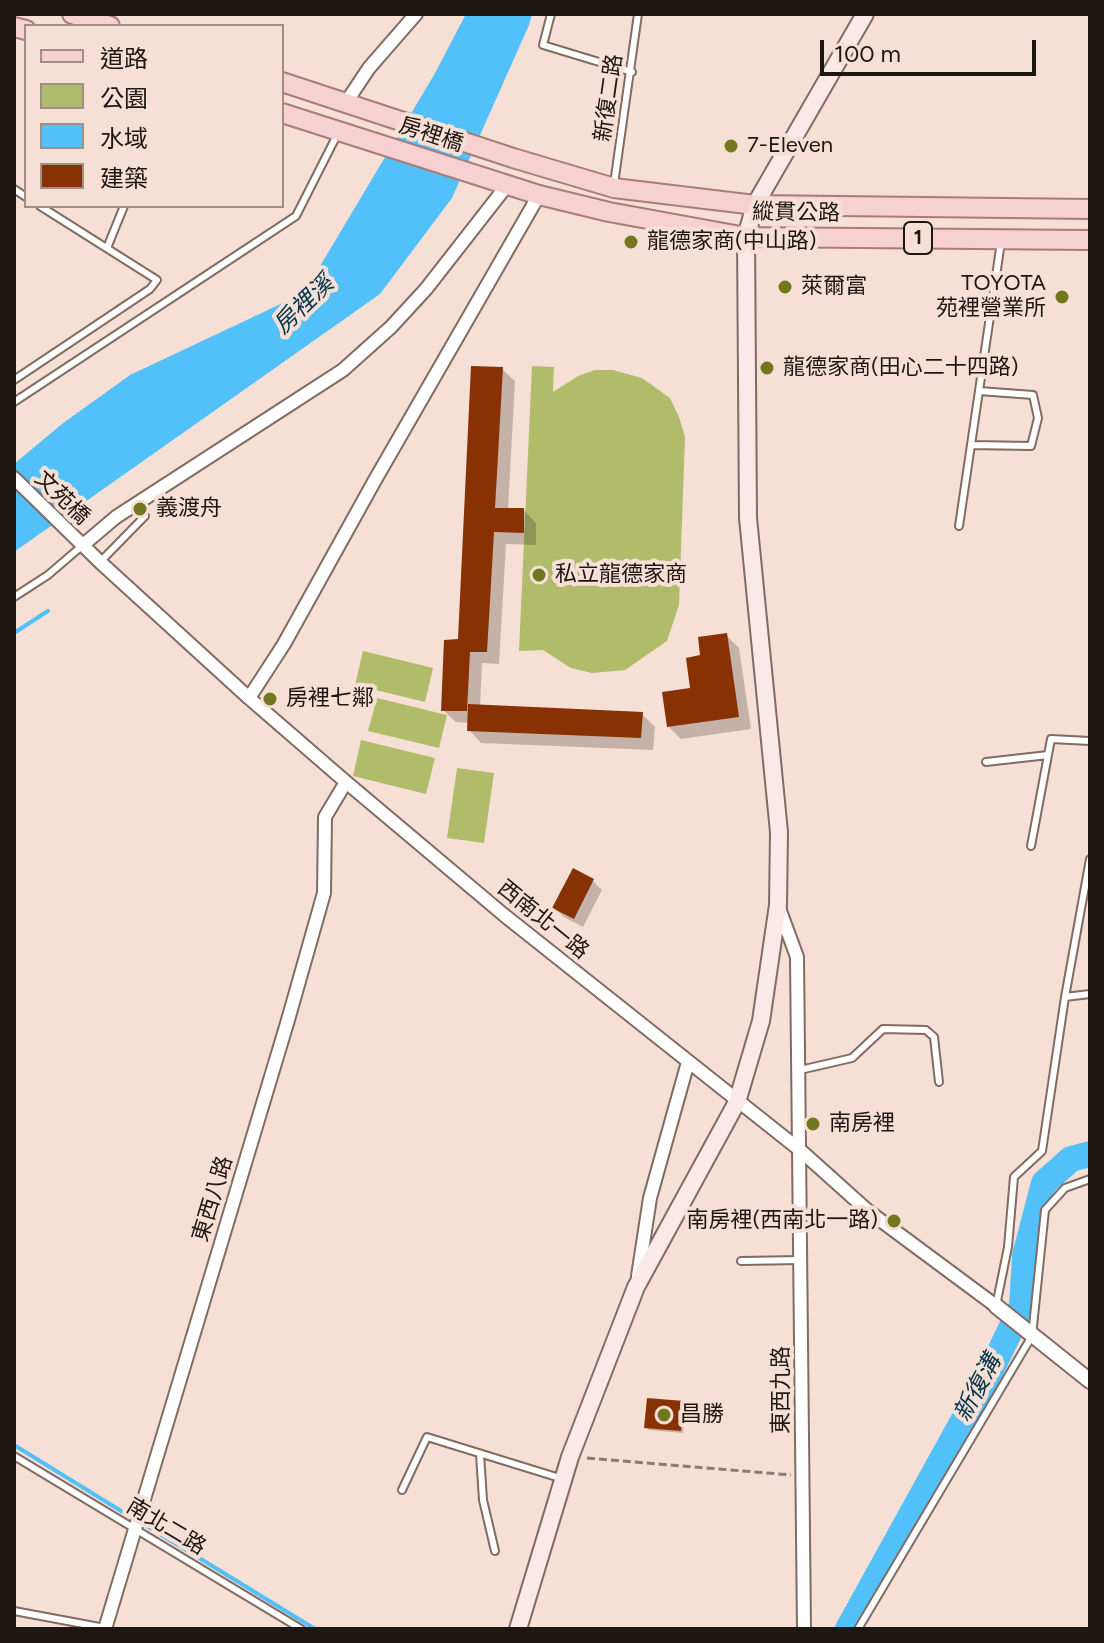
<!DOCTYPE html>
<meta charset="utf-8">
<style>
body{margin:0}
#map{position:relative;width:1104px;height:1643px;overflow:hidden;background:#f6dfd4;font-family:Figtree,"Noto Sans TC",sans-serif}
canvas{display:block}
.frame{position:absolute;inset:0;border:16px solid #1e1612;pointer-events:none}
.legend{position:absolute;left:24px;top:24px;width:260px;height:184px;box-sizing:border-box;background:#f6dfd4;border:2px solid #a08f86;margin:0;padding:10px 14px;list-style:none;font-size:24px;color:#1e1612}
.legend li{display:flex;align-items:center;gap:16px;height:40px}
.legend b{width:40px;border:2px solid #a08f86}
.scale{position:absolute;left:820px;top:40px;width:216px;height:36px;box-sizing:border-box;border:4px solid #1e1612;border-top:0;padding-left:10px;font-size:24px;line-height:28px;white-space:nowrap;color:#1e1612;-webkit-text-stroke:6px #f6dfd4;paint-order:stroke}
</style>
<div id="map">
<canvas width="1104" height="1643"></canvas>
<div class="frame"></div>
<ul class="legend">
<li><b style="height:10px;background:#f7d1d2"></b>道路</li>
<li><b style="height:22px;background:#b1bc6b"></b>公園</li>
<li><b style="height:22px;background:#52c0f9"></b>水域</li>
<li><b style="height:22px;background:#883103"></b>建築</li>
</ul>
<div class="scale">100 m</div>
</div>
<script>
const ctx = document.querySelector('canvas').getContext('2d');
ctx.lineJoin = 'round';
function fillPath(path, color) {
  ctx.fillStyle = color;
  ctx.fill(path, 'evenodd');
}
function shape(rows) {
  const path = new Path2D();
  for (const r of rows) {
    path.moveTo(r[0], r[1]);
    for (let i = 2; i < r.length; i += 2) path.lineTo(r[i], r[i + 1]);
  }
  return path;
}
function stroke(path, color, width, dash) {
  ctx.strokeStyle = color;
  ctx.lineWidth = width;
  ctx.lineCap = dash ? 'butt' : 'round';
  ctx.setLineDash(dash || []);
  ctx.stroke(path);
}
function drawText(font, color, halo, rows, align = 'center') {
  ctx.font = font + ' Figtree,"Noto Sans TC",sans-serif';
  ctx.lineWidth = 8;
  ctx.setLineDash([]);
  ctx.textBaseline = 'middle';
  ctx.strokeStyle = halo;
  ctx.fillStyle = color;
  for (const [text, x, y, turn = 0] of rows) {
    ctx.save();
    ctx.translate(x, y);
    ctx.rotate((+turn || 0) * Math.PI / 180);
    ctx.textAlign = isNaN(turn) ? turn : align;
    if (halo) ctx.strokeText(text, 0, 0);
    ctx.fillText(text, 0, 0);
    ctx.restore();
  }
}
fillPath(shape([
 [532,366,554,367,553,392,578,376,595,370,613,370,642,378,670,398,679,417,685,437,679,605,667,641,625,670,592,673,571,668,543,650,519,651],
 [363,651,433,668,425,702,355,685],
 [377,698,447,715,439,748,368,731],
 [361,740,435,758,426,794,353,776],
 [457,768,494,773,484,843,447,838]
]), '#b1bc6b');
fillPath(shape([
 [466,14,532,14,529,25,452,198,380,294,14,552,14,464,62,424,130,375,304,293,434,75]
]), '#52c0f9');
fillPath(shape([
 [502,369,515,381,508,510,524,510,536,523,536,545,506,544,499,664,482,663,480,707,642,714,655,727,653,750,481,743,469,730,469,723,456,722,443,710,459,641],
 [726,635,739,648,751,729,681,739,668,726,692,689,703,657],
 [593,881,602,890,583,927,564,917,555,908],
 [683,1403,685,1406,683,1433,649,1430,646,1427]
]), '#0003');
stroke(shape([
 [14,633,48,611],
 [14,1445,126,1514],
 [147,1526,315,1629]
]), '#52c0f9', 4);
stroke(shape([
 [848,1629,989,1374,1022,1306,1025,1256,1044,1183,1071,1159,1090,1154]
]), '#52c0f9', 26);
fillPath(shape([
 [471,366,503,367,495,508,524,508,524,533,494,532,487,652,470,652,467,711,441,711,444,640,458,639],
 [727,633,739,717,667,727,662,692,690,688,686,658,700,655,698,637],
 [468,704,643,712,641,738,467,731],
 [573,868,594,879,574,919,552,908],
 [647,1398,684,1401,681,1431,644,1428]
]), '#883103');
const service = shape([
 [551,14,543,45,632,72],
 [614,184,638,14],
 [14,189,26,197],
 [107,248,124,206],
 [14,380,150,289,157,280,40,206],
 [14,402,296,216,337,135],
 [971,445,1031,446,1038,418,1033,395,979,391],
 [959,526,1001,242],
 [100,562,145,516],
 [14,597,48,575,83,545],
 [986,762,1048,755],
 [1031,846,1051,739,1090,741],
 [1065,997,1090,994],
 [800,1070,852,1058,883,1029,926,1030,934,1037,939,1082],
 [741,1261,801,1260],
 [996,1306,1008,1247,1014,1177,1042,1151,1065,997,1090,859],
 [480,1454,483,1500,495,1551],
 [14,1456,301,1629],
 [402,1490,427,1437,563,1479],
 [14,1611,105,1628],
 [858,1629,1032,1336,1045,1210,1065,1188,1090,1179]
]);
const minor = shape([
 [345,104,369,68,416,14],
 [14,478,100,562,249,698,346,782,504,915,800,1150,868,1211,996,1306],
 [83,545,116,517,343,370,391,327,426,289,508,184],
 [249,698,284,644,375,480,539,195],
 [779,908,797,957,804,1629],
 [638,1276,650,1198,688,1062],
 [105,1629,288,1020,324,893,325,817,346,782]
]);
const tertiary = shape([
 [996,1306,1090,1381]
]);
const secondary = shape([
 [518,1629,570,1457,636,1287,737,1102,761,1021,778,905,779,832,748,518,746,237,755,205,865,14]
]);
const primary = shape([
 [72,14,110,26],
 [14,27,26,30],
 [282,82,513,158,614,188,755,205,1090,209],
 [282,113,539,195,609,212,746,237,1090,240]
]);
stroke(service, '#806c62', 10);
stroke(minor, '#806c62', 16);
stroke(tertiary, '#806c62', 18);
stroke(secondary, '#806c62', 20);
stroke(primary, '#a87c7b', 22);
stroke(shape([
 [587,1458,791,1475]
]), '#8b7b74', 3, [8, 4]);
stroke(service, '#fff', 6);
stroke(minor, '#fff', 12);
stroke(tertiary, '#fff', 14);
stroke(secondary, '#fbe8e8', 16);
stroke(primary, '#f7d1d2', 18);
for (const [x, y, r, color] of [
 [731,146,8,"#72771f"],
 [631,242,8,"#72771f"],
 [785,287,8,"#72771f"],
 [1062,297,8,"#72771f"],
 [767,368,8,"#72771f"],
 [140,509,8,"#72771f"],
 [539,575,8,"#72771f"],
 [270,699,8,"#72771f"],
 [813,1124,8,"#72771f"],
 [894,1221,8,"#72771f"],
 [664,1415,8,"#72771f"]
]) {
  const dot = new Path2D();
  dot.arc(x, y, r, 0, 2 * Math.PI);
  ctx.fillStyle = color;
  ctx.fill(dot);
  stroke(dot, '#f6dfd4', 3);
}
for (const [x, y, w] of [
 [918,238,28]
]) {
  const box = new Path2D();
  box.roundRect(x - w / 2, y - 16, w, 32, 6);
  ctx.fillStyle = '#f6dfd4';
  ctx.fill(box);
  stroke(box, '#1e1612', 2);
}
drawText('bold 20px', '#1e1612', null, [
 ["1",918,238]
]);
drawText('22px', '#1e1612', '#f6dfd4', [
 ["新復二路",609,98,-82],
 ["房裡橋",431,135,18],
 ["縱貫公路",796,213,1],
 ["文苑橋",62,498,44],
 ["西南北一路",543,920,39],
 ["東西八路",213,1199,-73],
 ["東西九路",782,1390,-90],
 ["南北二路",166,1527,31]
]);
drawText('22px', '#1e1612', '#f6dfd4', [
 ["7-Eleven",747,146],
 ["龍德家商(中山路)",647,242],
 ["TOYOTA",1046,284,"right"],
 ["苑裡營業所",1046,309,"right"],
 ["萊爾富",801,287],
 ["龍德家商(田心二十四路)",783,368],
 ["義渡舟",156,509],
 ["私立龍德家商",555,575],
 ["房裡七鄰",286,699],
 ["南房裡",829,1124],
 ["南房裡(西南北一路)",878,1221,"right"],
 ["昌勝",680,1415]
], 'left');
drawText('italic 24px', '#03354c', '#f6dfd4', [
 ["房裡溪",304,305,-44],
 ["新復溝",978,1388,-62]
]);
</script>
